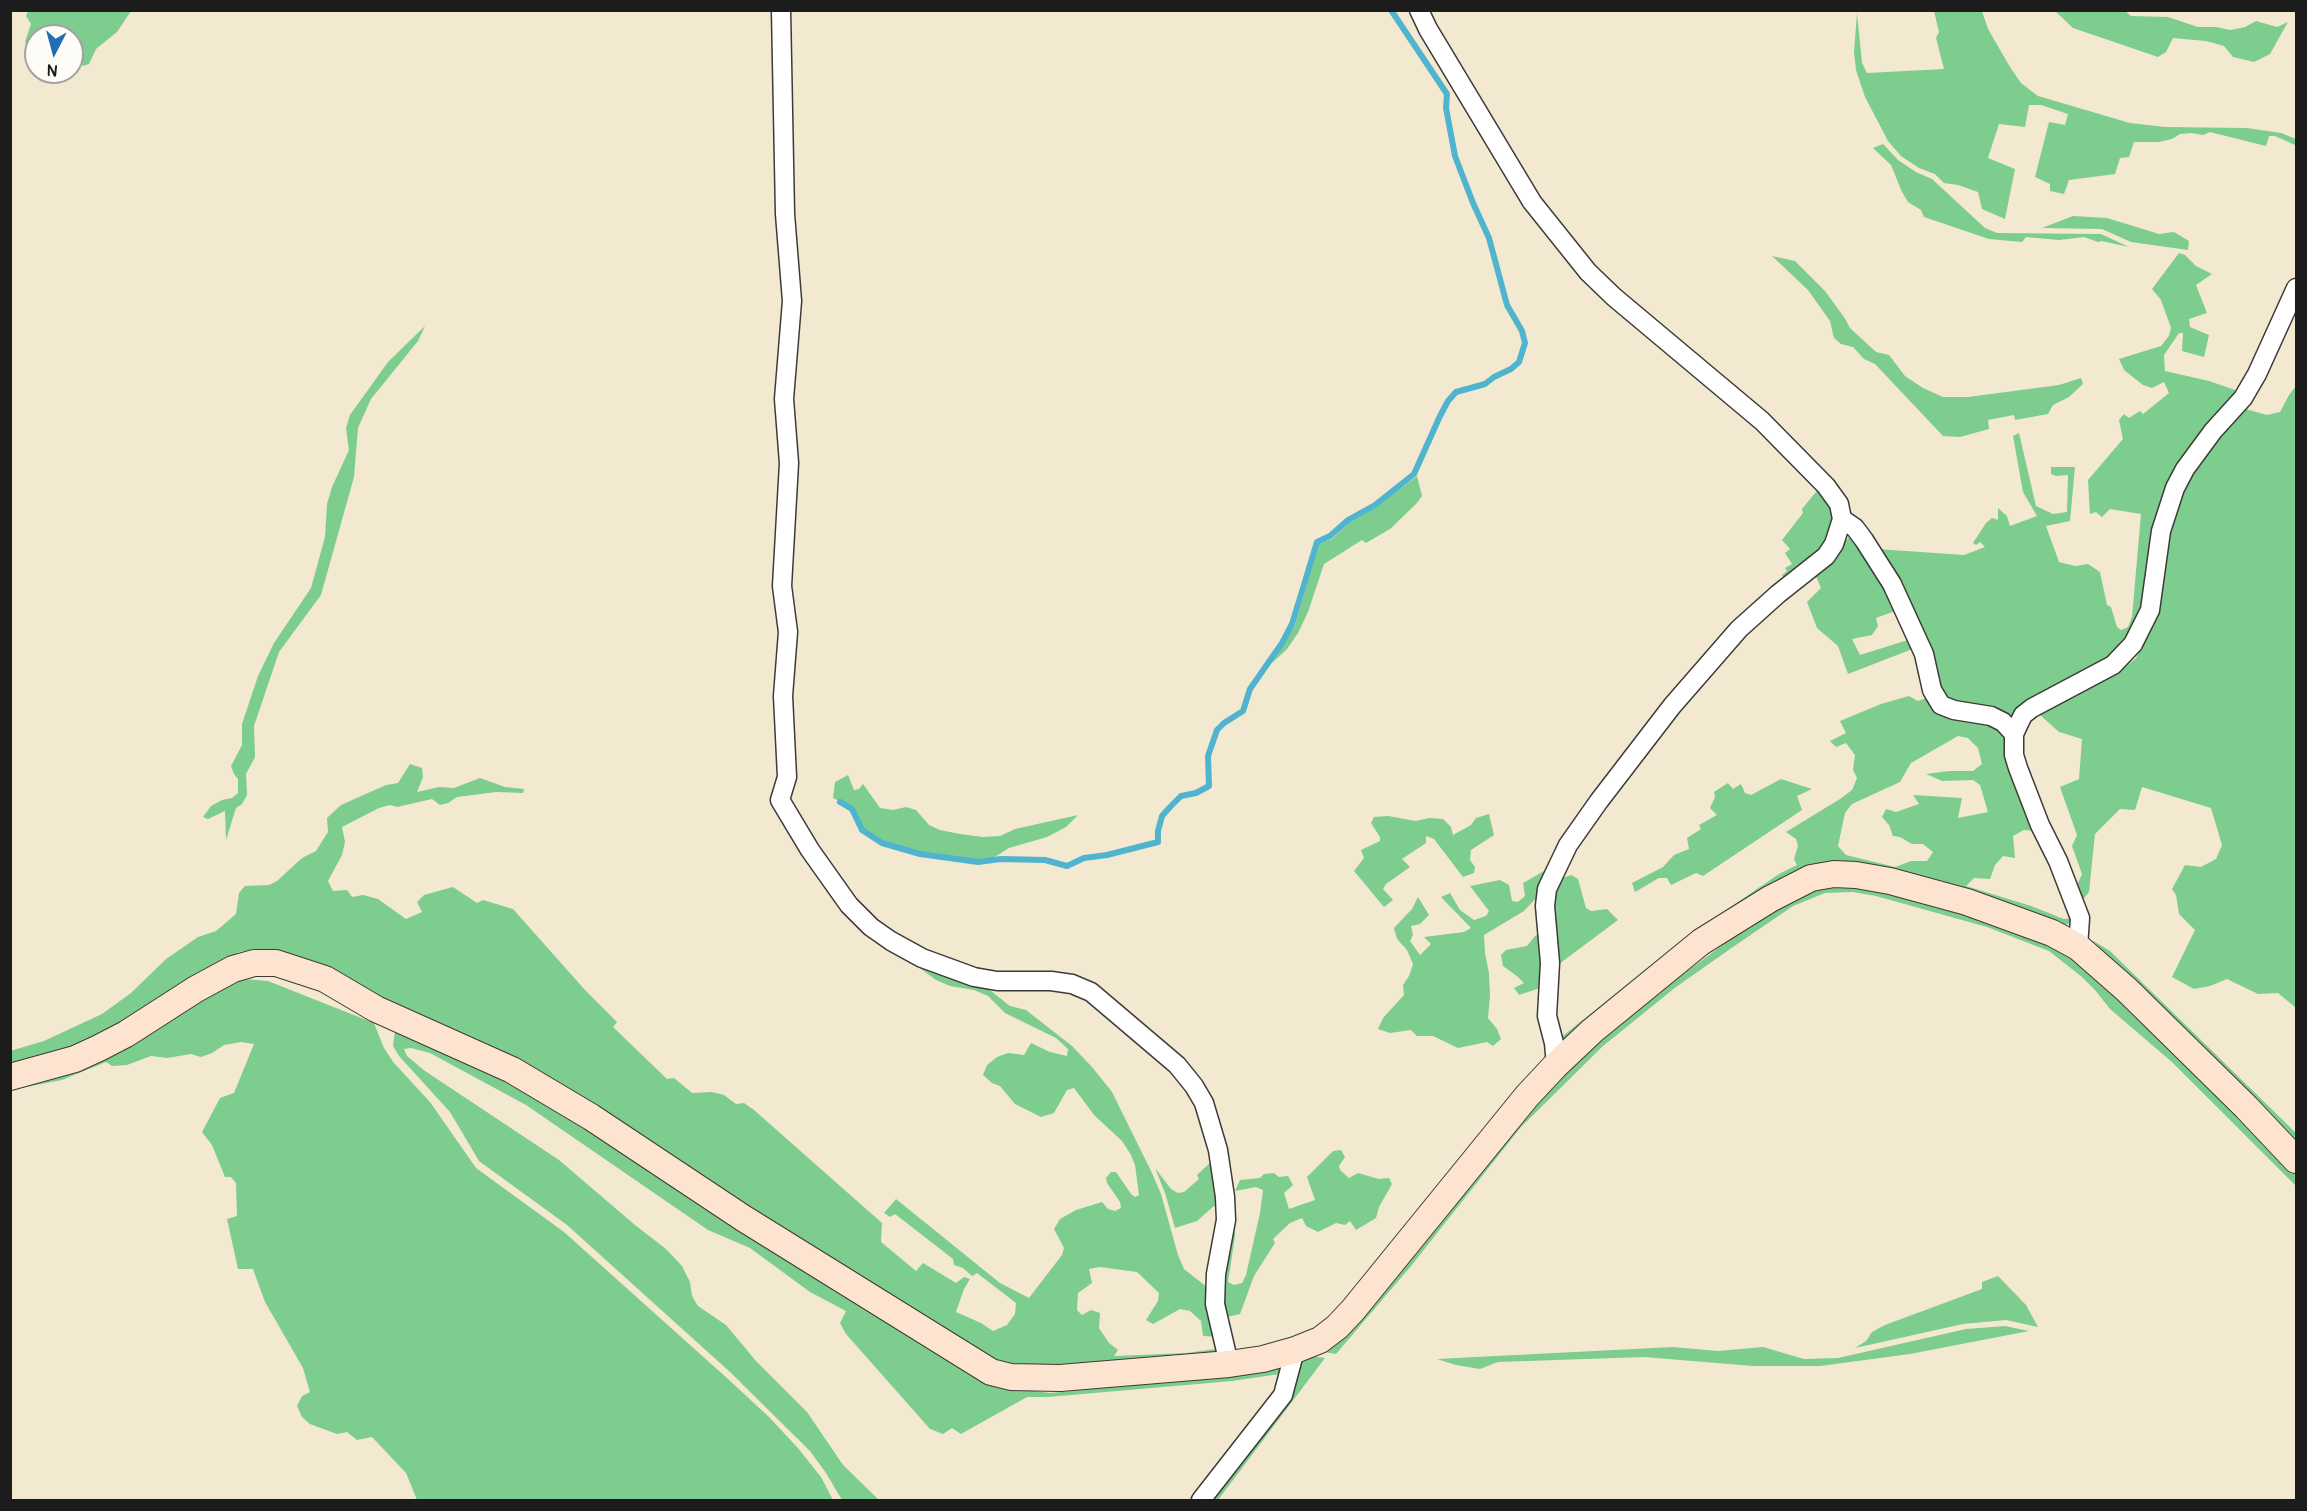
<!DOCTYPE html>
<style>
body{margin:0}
#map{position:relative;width:2307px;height:1511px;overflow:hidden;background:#f3e9d1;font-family:Pangolin,sans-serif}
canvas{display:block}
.frame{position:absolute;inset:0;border:12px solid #1c1c1c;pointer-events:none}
.north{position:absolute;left:24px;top:24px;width:60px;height:60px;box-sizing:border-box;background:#fdfcf7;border:2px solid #a3a29f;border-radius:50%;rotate:186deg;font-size:16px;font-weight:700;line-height:24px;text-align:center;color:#1c1c1c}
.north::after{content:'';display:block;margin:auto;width:21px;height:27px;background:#1f6fb2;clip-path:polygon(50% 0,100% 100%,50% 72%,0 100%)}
</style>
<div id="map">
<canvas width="2307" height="1511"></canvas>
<div class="frame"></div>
<div class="north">N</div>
</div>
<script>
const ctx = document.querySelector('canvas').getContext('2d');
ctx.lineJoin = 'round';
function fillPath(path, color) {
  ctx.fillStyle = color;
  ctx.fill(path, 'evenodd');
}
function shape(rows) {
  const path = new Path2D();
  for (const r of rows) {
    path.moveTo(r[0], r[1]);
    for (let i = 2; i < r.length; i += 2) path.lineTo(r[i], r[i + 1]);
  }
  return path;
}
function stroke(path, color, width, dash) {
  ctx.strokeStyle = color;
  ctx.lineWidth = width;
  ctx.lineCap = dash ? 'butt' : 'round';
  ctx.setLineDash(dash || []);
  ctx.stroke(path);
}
fillPath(shape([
 [28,11,28,10,131,11,117,32,96,49,89,64,83,66,78,60,72,71,72,36,36,36,36,42,29,46,25,42,31,24,26,16],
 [1934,11,1982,11,1988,29,2010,67,2021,83,2038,96,2130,123,2165,127,2247,128,2281,133,2296,139,2296,142,2295,145,2275,136,2269,136,2266,146,2210,132,2203,135,2191,133,2180,134,2172,139,2159,142,2134,142,2129,157,2120,158,2115,174,2069,180,2064,194,2050,191,2050,184,2035,177,2049,122,2065,125,2068,114,2041,105,2029,105,2025,127,1999,124,1988,158,2015,169,2005,219,1982,209,1978,192,1958,185,1944,183,1935,174,1919,168,1901,156,1888,141,1865,97,1856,70,1854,52,1857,13,1862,63,1867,73,1944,69,1936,38,1939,32],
 [2055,11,2125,11,2131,16,2168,17,2198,27,2216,27,2230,30,2245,27,2256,21,2277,27,2288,22,2270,54,2254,62,2233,57,2224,46,2206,41,2173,38,2166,52,2158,57,2073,28],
 [1883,144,1898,160,1916,172,1932,179,1985,228,1997,233,2101,234,2129,247,2102,241,2098,242,2084,237,2059,240,2026,237,2022,242,1989,239,1924,217,1921,210,1908,202,1902,192,1891,165,1873,148],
 [2073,216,2107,218,2159,234,2174,232,2189,241,2188,250,2131,242,2102,229,2042,228],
 [2179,253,2185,255,2196,266,2212,274,2196,285,2207,313,2189,319,2190,327,2209,335,2204,357,2182,351,2183,333,2179,333,2164,355,2165,371,2209,381,2241,392,2194,448,2145,609,2121,653,2012,724,1945,701,1877,549,1964,555,1985,547,1980,542,1976,545,1973,543,1986,523,1992,518,1998,520,1998,508,2007,516,2010,526,2037,516,2023,492,2013,436,2019,433,2036,506,2053,514,2067,512,2068,475,2056,476,2051,474,2051,467,2075,467,2070,521,2046,526,2059,562,2075,566,2088,564,2100,572,2107,605,2111,607,2117,627,2121,630,2128,627,2132,617,2141,514,2110,509,2102,517,2096,512,2090,514,2088,480,2123,439,2119,420,2124,414,2129,418,2140,411,2143,414,2169,393,2164,382,2152,388,2143,385,2124,370,2119,359,2161,346,2169,336,2171,328,2161,300,2152,289],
 [1772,256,1795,261,1825,291,1844,317,1850,328,1876,352,1889,355,1905,376,1923,388,1943,397,1968,397,2059,385,2081,378,2083,384,2069,397,2053,405,2048,414,2015,420,2014,415,1988,420,1989,429,1960,437,1943,436,1875,364,1864,359,1853,347,1841,344,1834,338,1830,321,1808,290],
 [425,326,418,341,371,399,358,428,354,477,321,595,279,652,254,726,255,757,246,774,247,795,242,804,236,808,226,840,225,811,208,819,203,817,211,806,222,800,232,798,238,793,238,779,234,774,231,766,242,745,242,724,258,676,274,643,311,588,325,537,327,504,332,487,349,450,346,428,350,415,388,362],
 [2296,386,2296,1008,2278,993,2258,994,2227,979,2210,986,2194,989,2172,977,2195,930,2179,914,2176,895,2172,889,2185,865,2201,867,2216,859,2222,845,2211,808,2142,787,2135,810,2120,809,2095,834,2089,892,2082,901,2077,885,2082,874,2072,846,2077,835,2060,787,2079,779,2082,739,2059,732,2039,714,2122,670,2136,658,2154,625,2167,536,2190,472,2242,408,2267,415,2280,412,2289,395],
 [1417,476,1422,496,1416,504,1390,529,1366,543,1362,540,1324,564,1308,612,1298,633,1287,649,1272,663,1295,625,1319,544,1332,539,1350,522,1376,507],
 [1820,487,1826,495,1836,522,1828,547,1774,587,1784,578,1782,575,1787,571,1785,568,1792,564,1785,553,1790,549,1782,540,1803,513,1802,509],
 [1850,536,1856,540,1898,610,1876,618,1878,626,1872,635,1852,639,1860,655,1911,639,1915,648,1848,674,1838,646,1817,628,1807,602,1821,588,1815,574],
 [1909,696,1918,701,1932,696,1988,719,2008,736,2038,831,2024,830,2013,836,2015,858,2003,856,1995,865,1990,879,1974,878,1966,886,2031,906,2064,919,2072,918,2071,922,2066,925,1810,868,1791,874,1728,915,1565,1040,1559,1039,1682,940,1779,874,1797,865,1794,859,1798,846,1796,839,1786,832,1840,799,1852,790,1857,778,1853,770,1855,755,1846,743,1836,747,1830,741,1846,733,1840,721,1881,704],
 [1958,736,1968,738,1978,748,1982,764,1973,771,1949,771,1926,774,1942,781,1973,780,1980,785,1988,812,1958,818,1962,798,1913,795,1919,804,1896,812,1886,809,1882,817,1889,825,1893,836,1900,837,1912,844,1923,844,1933,852,1927,861,1911,861,1895,867,1846,855,1838,846,1845,813,1852,804,1900,782,1911,763],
 [410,764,422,768,423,777,417,792,439,787,454,788,480,778,505,787,524,789,523,793,496,792,457,797,448,803,440,805,432,799,397,807,390,805,379,808,342,827,345,842,342,855,328,881,333,891,347,890,352,897,363,895,378,899,406,919,422,912,417,902,424,895,453,887,477,903,483,900,513,909,585,990,617,1022,613,1027,667,1079,674,1078,692,1093,712,1092,724,1095,736,1104,744,1103,754,1110,882,1223,881,1242,916,1271,923,1263,956,1283,964,1277,970,1279,964,1289,956,1312,981,1323,993,1331,1007,1325,1015,1314,1016,1303,977,1273,972,1276,963,1268,954,1265,953,1259,895,1214,890,1217,884,1213,896,1199,1000,1283,1029,1298,1062,1255,1064,1248,1054,1229,1060,1219,1076,1210,1102,1202,1108,1209,1115,1211,1121,1208,1120,1202,1107,1183,1106,1178,1111,1172,1116,1172,1131,1194,1135,1197,1139,1195,1135,1165,1131,1155,1122,1141,1094,1115,1074,1088,1067,1090,1054,1113,1041,1117,1015,1104,1000,1086,992,1083,983,1075,987,1065,997,1057,1008,1053,1024,1055,1031,1043,1050,1052,1067,1056,1068,1049,1056,1038,1005,1013,988,996,974,990,950,986,936,980,914,964,986,987,1010,1006,1026,1010,1072,1046,1092,1067,1112,1092,1152,1173,1161,1194,1178,1255,1184,1269,1212,1291,1221,1337,1203,1336,1201,1321,1190,1311,1180,1309,1153,1324,1146,1320,1158,1301,1159,1293,1137,1272,1100,1267,1089,1269,1092,1283,1078,1293,1077,1310,1082,1315,1091,1310,1100,1313,1099,1328,1109,1343,1118,1350,1114,1356,1187,1353,1222,1348,1220,1352,1074,1364,1016,1364,994,1359,285,953,254,949,239,952,209,967,94,1041,11,1064,10,1051,44,1041,102,1014,131,993,166,959,198,937,216,931,236,914,239,893,245,886,269,885,277,881,302,858,316,851,328,832,327,818,341,805,386,785,398,783],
 [848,775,854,790,859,789,863,784,880,808,893,810,906,807,916,810,929,825,940,830,960,834,983,837,1000,836,1015,829,1078,815,1066,827,1047,837,1009,848,993,858,977,860,921,852,883,841,863,829,854,808,833,798,835,782],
 [1781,779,1812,789,1797,796,1802,810,1703,876,1696,873,1671,885,1667,878,1659,878,1635,892,1632,883,1663,867,1674,855,1689,849,1687,838,1701,829,1699,825,1717,815,1710,808,1715,797,1714,792,1728,783,1733,789,1741,784,1745,793,1751,795],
 [1489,814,1494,835,1471,850,1470,860,1475,867,1474,873,1463,877,1434,839,1426,836,1426,843,1402,859,1410,867,1386,884,1383,889,1393,900,1384,907,1354,871,1364,858,1361,850,1380,841,1380,837,1371,823,1374,817,1388,816,1416,821,1429,818,1443,819,1451,827,1453,835,1471,825,1476,818],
 [1551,867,1542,892,1524,911,1484,935,1485,953,1489,973,1490,996,1488,1018,1497,1029,1501,1039,1493,1046,1487,1042,1458,1048,1433,1036,1417,1036,1411,1030,1390,1033,1378,1029,1383,1018,1404,995,1403,985,1409,976,1413,964,1407,950,1397,939,1394,928,1412,909,1418,897,1429,915,1420,924,1411,926,1413,935,1410,941,1420,955,1431,944,1424,937,1464,932,1471,928,1441,897,1450,893,1460,910,1474,920,1486,916,1489,911,1470,886,1500,880,1509,885,1512,901,1518,902,1525,896,1523,883],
 [1571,875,1578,879,1586,908,1591,911,1607,909,1618,920,1555,967,1553,916,1557,880],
 [1847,882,1963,911,2067,952,2129,1009,2296,1173,2296,1186,2172,1062,2110,1009,2095,990,2082,977,2049,951,1987,927,1876,896,1853,892,1825,893,1793,906,1733,947,1676,987,1603,1046,1521,1127,1411,1266,1336,1354,1312,1350,1559,1078,1625,1017,1766,913,1799,894],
 [1543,932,1543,987,1519,995,1514,988,1524,983,1518,977,1503,966,1501,955,1506,950,1527,946,1535,936],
 [2092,940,2110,951,2296,1133,2296,1145],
 [244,979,268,981,374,1023,384,1048,394,1063,430,1102,476,1168,564,1232,728,1379,769,1417,797,1447,821,1477,833,1500,417,1500,406,1473,372,1437,357,1440,347,1432,337,1434,310,1424,302,1417,297,1406,302,1396,310,1392,303,1368,265,1302,253,1269,238,1269,227,1219,237,1216,236,1183,231,1177,225,1177,212,1145,202,1132,220,1098,234,1093,254,1044,241,1042,224,1045,212,1053,201,1057,191,1054,167,1058,151,1056,127,1065,112,1066,106,1062,62,1080,11,1090,11,1083,213,988],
 [395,1030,517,1087,553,1108,1005,1387,1050,1393,1146,1384,1282,1362,1280,1374,1232,1381,1048,1397,1027,1397,961,1434,952,1428,943,1434,930,1429,846,1334,840,1323,846,1311,810,1292,750,1248,708,1230,526,1105,430,1053,411,1048,404,1049,407,1056,425,1071,559,1160,635,1225,666,1249,682,1266,690,1282,692,1296,698,1306,726,1325,756,1361,807,1412,843,1465,879,1500,842,1500,826,1473,810,1451,730,1372,567,1225,479,1161,450,1112,399,1056,393,1046],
 [1341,1150,1345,1157,1339,1166,1340,1170,1349,1178,1358,1173,1379,1179,1389,1178,1392,1184,1379,1207,1376,1218,1356,1230,1350,1221,1345,1225,1336,1223,1318,1232,1306,1226,1302,1218,1290,1223,1273,1239,1275,1243,1254,1276,1240,1314,1223,1318,1220,1305,1230,1229,1235,1231,1235,1236,1228,1282,1234,1285,1242,1283,1246,1275,1260,1213,1263,1190,1256,1187,1235,1191,1240,1180,1260,1178,1264,1174,1274,1173,1279,1177,1288,1176,1293,1185,1284,1193,1289,1209,1315,1200,1307,1177,1333,1151],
 [1213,1160,1222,1207,1214,1206,1197,1221,1175,1228,1165,1193,1155,1168,1171,1189,1178,1193,1184,1192,1199,1179,1197,1175],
 [1998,1276,2026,1305,2038,1327,2006,1320,1963,1324,1855,1348,1866,1341,1872,1332,1885,1325,1982,1289,1982,1282],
 [2005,1326,2029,1331,1910,1354,1820,1366,1753,1366,1644,1357,1498,1362,1480,1369,1456,1365,1437,1359,1673,1347,1718,1351,1763,1347,1804,1359,1838,1358,1966,1329],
 [1303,1355,1325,1358,1218,1500,1207,1500]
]), '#7ccd8e');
stroke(shape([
 [840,802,852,809,862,830,882,843,920,854,978,862,1001,859,1045,860,1067,866,1084,858,1107,855,1158,842,1158,831,1162,816,1170,807,1181,796,1196,793,1209,786,1208,756,1217,730,1224,723,1243,711,1250,689,1282,643,1292,624,1317,542,1330,536,1348,520,1375,505,1414,474,1440,416,1448,401,1456,392,1485,384,1494,377,1511,369,1519,362,1525,343,1522,331,1507,305,1489,238,1473,203,1455,156,1446,108,1447,94,1391,10]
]), '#50b4cf', 6);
const minor = shape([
 [781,10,785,214,792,301,784,399,789,463,782,586,788,632,783,696,787,777,780,800,810,850,849,905,871,927,891,941,922,958,974,977,997,981,1051,981,1072,984,1091,992,1177,1065,1194,1086,1204,1103,1218,1150,1225,1197,1226,1220,1216,1274,1215,1304,1229,1364],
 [1419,10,1428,29,1532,202,1588,272,1614,297,1762,421,1826,486,1839,504,1842,519,1834,544,1826,556,1778,594,1739,629,1672,706,1599,801,1568,845,1547,889,1545,906,1550,963,1547,1016,1554,1043,1556,1065],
 [1842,519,1855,528,1864,540,1892,584,1924,654,1932,690,1941,705,1954,710,1991,716,2003,722,2014,734],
 [2078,947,2080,918,2058,861,2040,825,2018,768,2014,755,2014,734,2023,715,2032,708,2113,665,2133,644,2150,610,2161,531,2175,488,2185,469,2213,431,2243,398,2257,374,2296,288],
 [1201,1500,1283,1395,1295,1350]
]);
const secondary = shape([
 [10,1077,75,1059,99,1048,126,1034,196,989,233,969,254,963,276,963,325,979,376,1009,512,1070,591,1117,743,1218,991,1372,1011,1377,1060,1378,1229,1364,1263,1359,1295,1350,1320,1340,1337,1327,1353,1310,1527,1096,1556,1065,1592,1031,1701,942,1770,899,1811,878,1834,874,1856,875,1890,881,1967,902,2052,933,2078,947,2127,990,2246,1107,2296,1160]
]);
stroke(minor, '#3c3b37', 21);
stroke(secondary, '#3c3b37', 28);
stroke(minor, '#fff', 18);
stroke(secondary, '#fde4d1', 26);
</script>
